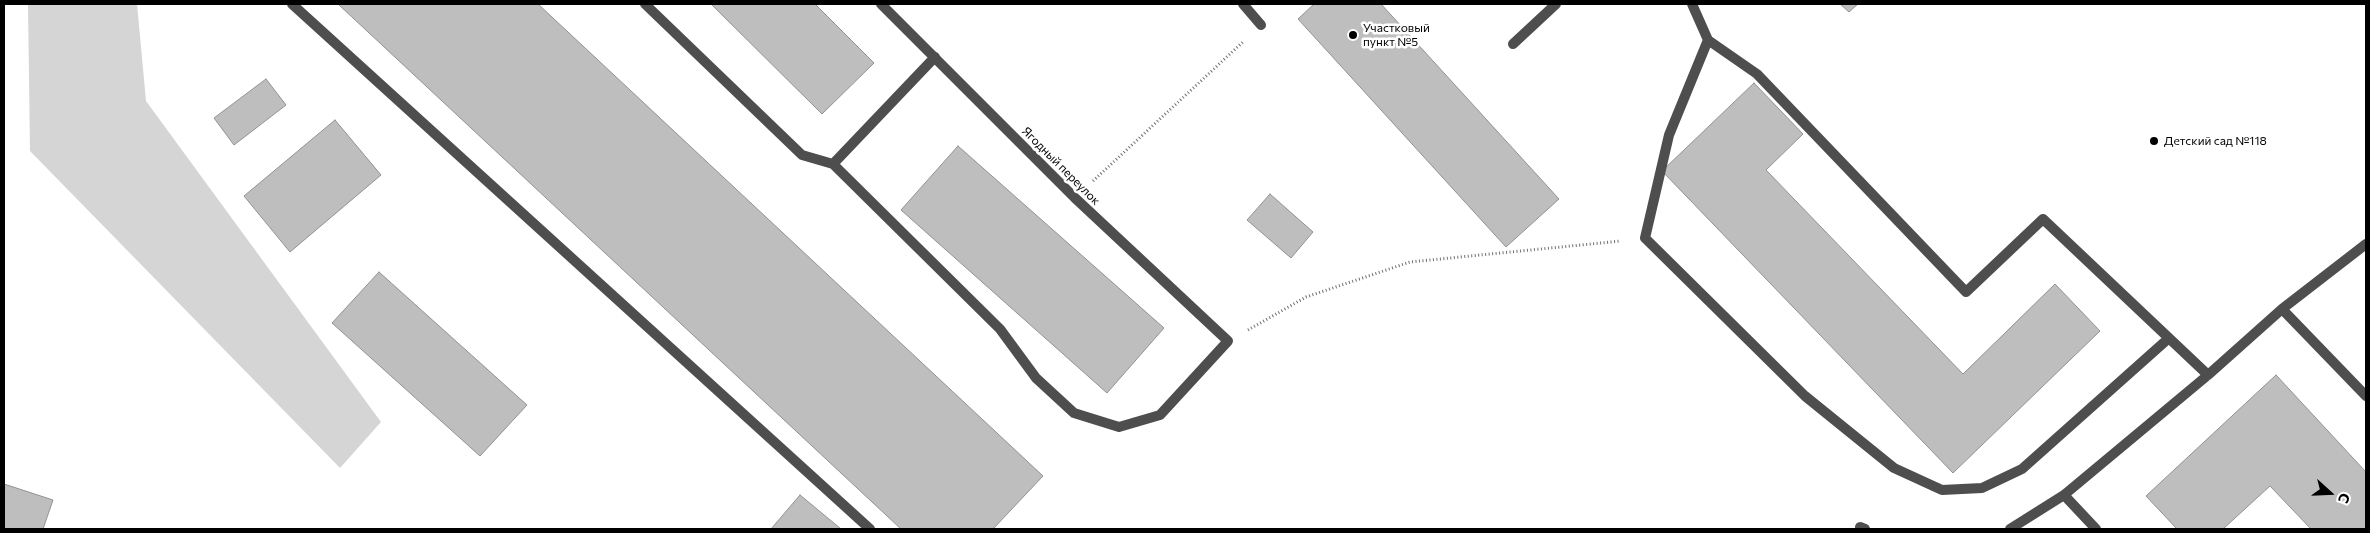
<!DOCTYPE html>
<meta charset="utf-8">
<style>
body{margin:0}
#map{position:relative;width:2370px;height:533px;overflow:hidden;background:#fff;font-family:Commissioner,sans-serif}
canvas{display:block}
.frame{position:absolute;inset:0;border:5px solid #000;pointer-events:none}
.north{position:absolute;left:2305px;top:468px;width:50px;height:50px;-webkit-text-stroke:4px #fff;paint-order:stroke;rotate:110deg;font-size:14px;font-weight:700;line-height:20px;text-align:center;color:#000}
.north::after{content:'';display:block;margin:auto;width:18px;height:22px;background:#000;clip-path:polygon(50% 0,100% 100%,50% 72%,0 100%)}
</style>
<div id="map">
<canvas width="2370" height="533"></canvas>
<div class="frame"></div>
<div class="north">С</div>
</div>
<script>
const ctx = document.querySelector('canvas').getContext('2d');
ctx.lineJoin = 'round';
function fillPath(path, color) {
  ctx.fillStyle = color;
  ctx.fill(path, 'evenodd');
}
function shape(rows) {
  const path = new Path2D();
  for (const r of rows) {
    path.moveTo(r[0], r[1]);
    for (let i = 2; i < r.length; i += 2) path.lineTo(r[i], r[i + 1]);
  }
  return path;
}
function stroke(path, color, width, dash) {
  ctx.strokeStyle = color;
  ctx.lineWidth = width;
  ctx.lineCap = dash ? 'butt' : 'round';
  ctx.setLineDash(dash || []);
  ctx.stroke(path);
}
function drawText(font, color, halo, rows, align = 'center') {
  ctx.font = font + ' Commissioner,sans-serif';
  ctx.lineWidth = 5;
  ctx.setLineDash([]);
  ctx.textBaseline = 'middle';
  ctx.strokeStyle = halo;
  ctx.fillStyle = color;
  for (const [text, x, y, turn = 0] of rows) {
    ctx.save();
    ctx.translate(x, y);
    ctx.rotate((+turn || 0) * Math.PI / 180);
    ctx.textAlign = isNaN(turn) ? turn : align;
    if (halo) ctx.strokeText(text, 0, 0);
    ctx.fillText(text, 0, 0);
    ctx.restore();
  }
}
fillPath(shape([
 [28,4,137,4,146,101,381,422,340,468,30,151]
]), '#d5d5d5');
const building = shape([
 [338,4,538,4,1043,476,993,529,901,529,338,4],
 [711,4,815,4,874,63,822,114,711,4],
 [1314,4,1381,4,1559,199,1506,247,1298,19,1314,4],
 [1840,4,1858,4,1849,12,1840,4],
 [266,79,286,105,234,145,214,118,266,79],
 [1754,83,1803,134,1766,170,1963,374,2055,284,2100,331,1953,473,1662,171,1754,83],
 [335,120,381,175,290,252,244,196,335,120],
 [958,146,1164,328,1107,393,901,210,958,146],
 [1270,194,1313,232,1291,258,1247,220,1270,194],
 [379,272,527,405,480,456,332,323,379,272],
 [2276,375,2366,472,2366,529,2311,529,2270,486,2223,529,2177,529,2146,496,2276,375],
 [4,484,53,500,43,529,4,529,4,484],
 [800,495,841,529,771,529,800,495]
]);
fillPath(building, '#bebebe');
stroke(building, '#929292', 1);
stroke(shape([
 [1093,181,1244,41],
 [1248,330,1306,297,1410,262,1621,241]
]), '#707070', 3, [1, 2.5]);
stroke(shape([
 [292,4,870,529],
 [645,4,802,155,833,164,935,57],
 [1243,4,1261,25],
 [1692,4,1708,40,1757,74,1966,292,2043,219,2208,375],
 [1708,40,1669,135,1645,238,1805,396,1894,468,1942,490,1982,488,2022,469,2169,338],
 [1513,44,1556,4],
 [833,164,1000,329,1036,378,1074,413,1119,427,1160,415,1228,341,1075,198,881,4],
 [2282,309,2366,396],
 [2064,495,2096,529],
 [1860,527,1865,529],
 [2010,529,2064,495,2208,375,2282,309,2366,244]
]), '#4e4e4e', 10);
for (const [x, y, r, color] of [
 [1353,35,5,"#000"],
 [2154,141,5,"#000"]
]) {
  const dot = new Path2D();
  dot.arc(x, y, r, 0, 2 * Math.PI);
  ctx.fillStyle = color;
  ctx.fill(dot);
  stroke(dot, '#fff', 2);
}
drawText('12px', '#000', '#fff', [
 ["Участковый",1363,28],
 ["пункт №5",1363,42],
 ["Детский сад №118",2164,141]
], 'left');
drawText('12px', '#000', '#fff', [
 ["Ягодный переулок",1061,166,45]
]);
</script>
